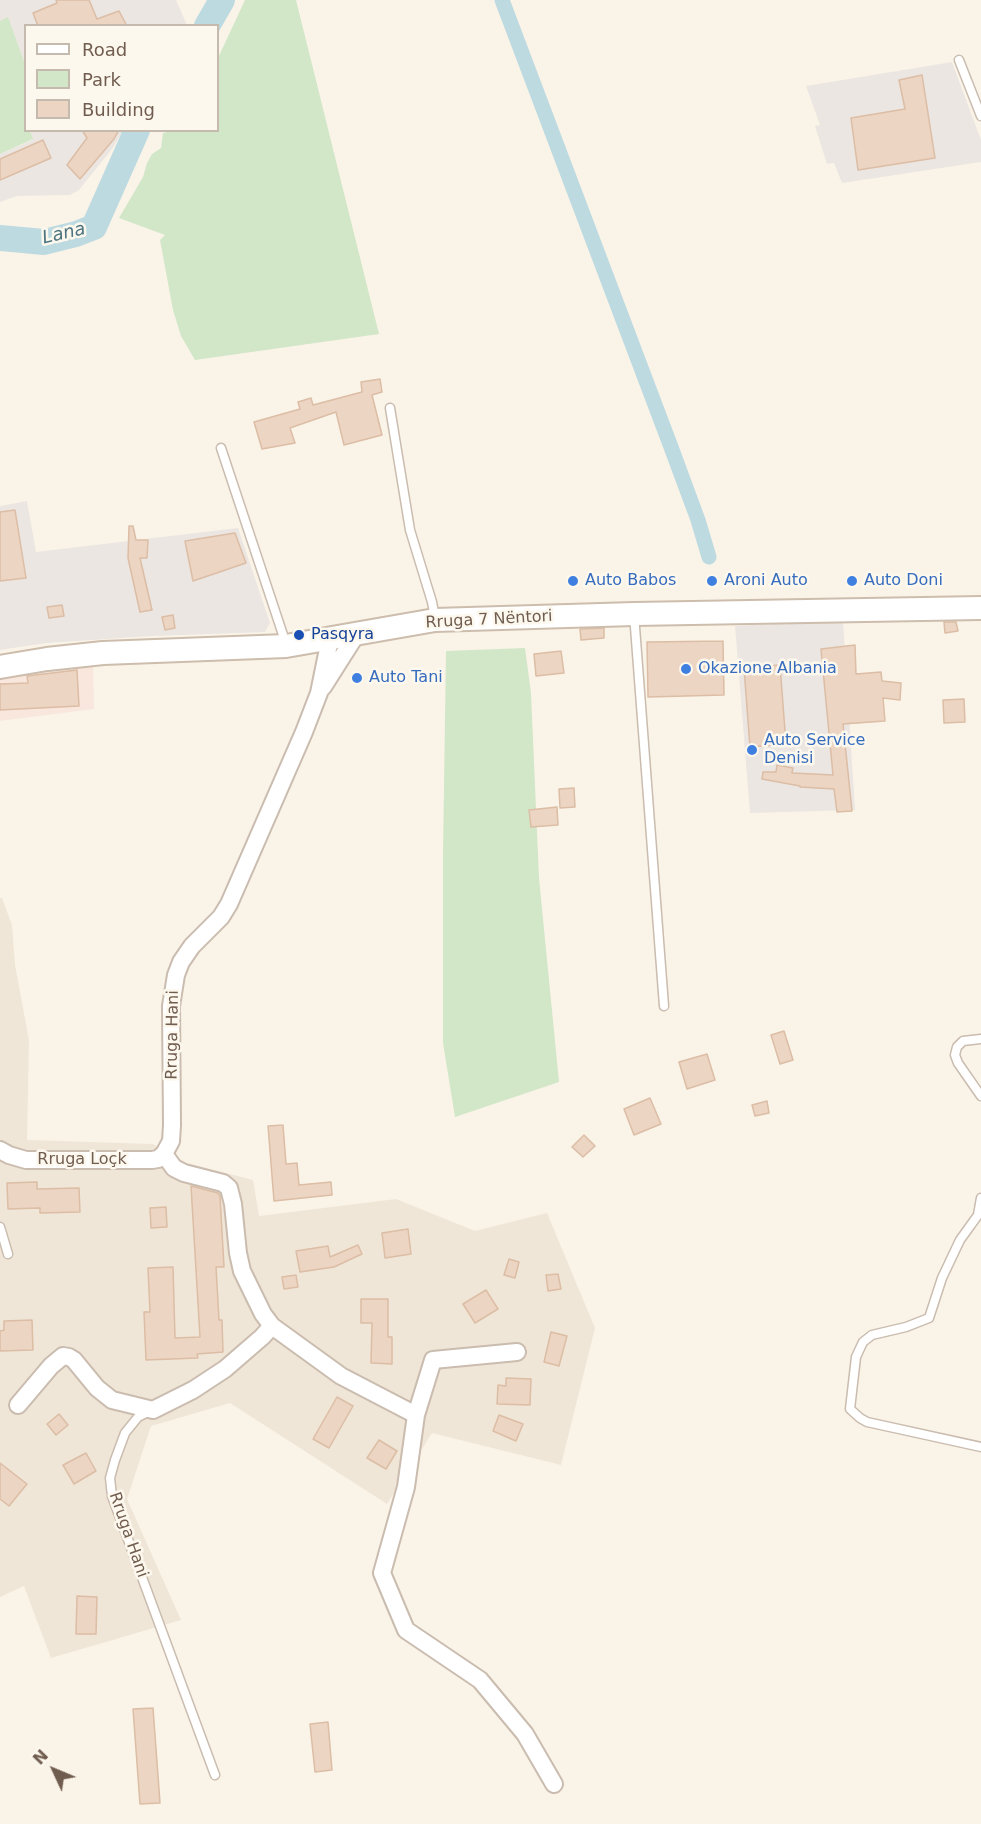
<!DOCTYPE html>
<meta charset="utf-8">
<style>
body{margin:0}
#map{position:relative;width:981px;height:1824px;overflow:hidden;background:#faf4e8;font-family:"DejaVu Sans",sans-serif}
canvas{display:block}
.legend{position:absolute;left:24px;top:24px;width:195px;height:108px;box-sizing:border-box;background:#fdf8ee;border:2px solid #c5baae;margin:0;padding:8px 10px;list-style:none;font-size:18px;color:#715d4f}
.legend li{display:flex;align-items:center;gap:12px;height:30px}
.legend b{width:30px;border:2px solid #c5baae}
.north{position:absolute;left:24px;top:1740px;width:60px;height:60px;-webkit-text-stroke:4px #fdf8ee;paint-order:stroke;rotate:314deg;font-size:16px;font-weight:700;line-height:24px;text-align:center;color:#715d4f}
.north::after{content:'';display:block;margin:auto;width:21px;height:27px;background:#715d4f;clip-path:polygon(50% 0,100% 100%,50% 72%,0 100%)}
</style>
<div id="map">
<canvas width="981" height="1824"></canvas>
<ul class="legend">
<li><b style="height:8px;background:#fff"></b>Road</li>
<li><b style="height:16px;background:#d2e6c8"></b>Park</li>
<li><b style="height:16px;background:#ecd5c3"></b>Building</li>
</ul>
<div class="north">N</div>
</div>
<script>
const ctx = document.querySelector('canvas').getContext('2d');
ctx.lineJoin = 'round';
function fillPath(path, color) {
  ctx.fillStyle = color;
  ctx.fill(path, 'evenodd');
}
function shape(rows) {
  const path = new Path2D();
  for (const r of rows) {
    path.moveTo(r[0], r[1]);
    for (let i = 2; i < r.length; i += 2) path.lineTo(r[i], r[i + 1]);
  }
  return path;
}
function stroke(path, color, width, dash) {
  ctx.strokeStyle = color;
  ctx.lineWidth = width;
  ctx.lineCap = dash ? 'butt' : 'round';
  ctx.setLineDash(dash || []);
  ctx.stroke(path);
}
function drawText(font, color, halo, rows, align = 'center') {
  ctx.font = font + ' "DejaVu Sans",sans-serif';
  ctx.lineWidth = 5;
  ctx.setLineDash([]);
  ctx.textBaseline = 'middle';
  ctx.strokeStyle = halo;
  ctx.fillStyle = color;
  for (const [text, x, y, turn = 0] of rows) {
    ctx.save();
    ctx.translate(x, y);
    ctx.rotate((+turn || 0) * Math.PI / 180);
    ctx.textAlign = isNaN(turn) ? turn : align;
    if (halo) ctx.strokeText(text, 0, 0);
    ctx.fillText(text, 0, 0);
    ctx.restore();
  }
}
fillPath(shape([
 [0,898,2,898,12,925,15,965,29,1040,27,1140,153,1144,187,1163,253,1180,259,1216,396,1199,475,1231,547,1213,595,1328,561,1465,432,1433,387,1504,230,1403,151,1426,127,1499,181,1620,51,1658,24,1586,0,1597]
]), '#f0e6d7');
fillPath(shape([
 [93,654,94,709,0,721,0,667]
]), '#f9e7dd');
fillPath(shape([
 [0,0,176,0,187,25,26,26,25,64,8,18,0,21],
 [952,62,981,140,981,162,842,183,834,163,827,164,815,126,820,125,806,86],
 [30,131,123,131,112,149,79,190,70,195,17,196,0,202,0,154,32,140],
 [27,501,36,552,238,528,270,623,265,632,152,636,46,643,0,650,0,506],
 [843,620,855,810,750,813,735,626]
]), '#ebe6e1');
fillPath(shape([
 [245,0,296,0,379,334,195,360,181,336,173,310,160,240,165,235,119,218,143,177,147,163,152,154,161,148,163,133,172,131,218,130,218,58],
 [8,17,25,64,26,130,30,131,33,139,0,154,0,21],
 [525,648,531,693,539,878,559,1082,455,1117,443,1043,443,854,446,651]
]), '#d2e6c8');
stroke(shape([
 [502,0,671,447,698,520,709,557]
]), '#bedae1', 15);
stroke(shape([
 [207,26,222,0],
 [0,238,44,242,76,234,94,227,137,130]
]), '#bedae1', 26);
const building = shape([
 [56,0,89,0,97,19,119,11,127,26,38,26,33,13,57,3,56,0],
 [922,75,935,158,858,170,851,118,905,109,899,80,922,75],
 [82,130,119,130,114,139,80,179,67,165,87,138,82,130],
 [43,140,51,158,0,180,0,159,43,140],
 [380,379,382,392,372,395,382,435,344,445,336,412,290,428,295,443,262,449,254,422,300,409,298,402,311,398,313,405,362,392,361,382,380,379],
 [15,510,26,578,0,581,0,512,15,510],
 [129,526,133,526,136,540,148,540,147,558,140,558,152,610,140,612,128,558,129,526],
 [235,533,246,563,193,581,185,541,235,533],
 [62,605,64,616,49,618,47,607,62,605],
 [173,615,175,628,165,630,162,617,173,615],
 [944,622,956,622,958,631,945,633,944,622],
 [604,628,604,638,581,640,580,629,604,628],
 [723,641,724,695,648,697,647,642,723,641],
 [855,645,856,674,881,672,882,681,901,683,900,700,883,698,885,721,843,724,852,811,837,812,834,789,800,787,800,786,762,779,763,772,776,772,777,765,793,768,792,773,833,775,821,649,855,645],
 [561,651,564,673,536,676,534,654,561,651],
 [780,665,786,744,750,747,744,668,780,665],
 [77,670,79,706,0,710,0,684,28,683,27,676,77,670],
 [964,699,965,722,944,723,943,700,964,699],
 [574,788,575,807,560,808,559,789,574,788],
 [557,807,558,825,531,827,529,810,557,807],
 [784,1031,793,1060,780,1064,771,1035,784,1031],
 [707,1054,715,1080,687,1089,679,1062,707,1054],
 [650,1098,661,1124,634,1135,624,1109,650,1098],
 [767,1101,769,1113,755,1116,752,1105,767,1101],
 [283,1125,286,1164,297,1163,299,1185,331,1182,332,1195,274,1201,268,1126,283,1125],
 [584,1135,595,1146,583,1157,572,1147,584,1135],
 [37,1182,37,1189,79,1188,80,1212,40,1213,40,1208,8,1209,7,1183,37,1182],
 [191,1186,218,1193,220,1196,224,1267,216,1267,219,1320,222,1320,223,1352,197,1354,198,1358,146,1360,144,1312,150,1312,148,1268,173,1267,175,1338,200,1337,191,1186],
 [166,1207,167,1227,151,1228,150,1208,166,1207],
 [408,1229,411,1254,385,1258,382,1233,408,1229],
 [358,1245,362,1254,334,1267,300,1272,296,1251,328,1246,330,1257,358,1245],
 [509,1259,519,1262,515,1278,504,1275,509,1259],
 [558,1274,561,1289,548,1291,546,1275,558,1274],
 [296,1275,298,1287,284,1289,282,1277,296,1275],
 [486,1290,498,1309,475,1323,463,1304,486,1290],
 [361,1299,388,1299,388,1337,392,1337,392,1364,371,1363,372,1323,361,1323,361,1299],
 [32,1320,33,1350,0,1351,0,1331,4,1330,4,1321,32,1320],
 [551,1332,567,1336,559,1366,544,1362,551,1332],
 [506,1378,531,1379,530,1405,497,1404,498,1385,506,1386,506,1378],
 [337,1397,353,1406,329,1448,313,1439,337,1397],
 [59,1414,68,1425,56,1435,47,1424,59,1414],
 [499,1415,523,1424,516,1441,493,1431,499,1415],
 [379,1440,397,1451,386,1469,367,1458,379,1440],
 [86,1453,96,1471,74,1484,63,1465,86,1453],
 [0,1463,27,1484,9,1506,0,1499,0,1463],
 [77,1596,97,1597,96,1634,76,1634,77,1596],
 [153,1708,160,1803,140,1804,133,1709,153,1708],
 [328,1722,332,1770,315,1772,310,1724,328,1722]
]);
fillPath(building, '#ecd5c3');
stroke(building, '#dcbda5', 1.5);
const service = shape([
 [959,60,981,116],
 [390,408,410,530,432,602,435,618],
 [221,448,286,644],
 [634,614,664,1006],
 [981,1039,963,1041,957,1047,955,1055,958,1063,981,1096],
 [981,1198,978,1215,960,1240,942,1278,929,1318,906,1327,872,1335,863,1342,856,1357,850,1409,860,1418,867,1422,981,1447],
 [0,1227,8,1254],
 [150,1411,138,1417,125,1433,115,1460,110,1478,112,1496,215,1775]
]);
const minor = shape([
 [323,687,356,635],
 [0,1150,9,1155,26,1160,152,1160,158,1159,164,1154],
 [164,1154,171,1141,172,1125,171,1006,176,975,181,962,192,946,221,917,229,904,304,732,319,693,330,639],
 [164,1154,174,1168,184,1173,223,1183,229,1188,233,1204,238,1253,242,1271,263,1314,272,1326,341,1376,416,1415],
 [517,1352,433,1360,416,1415,406,1487,382,1573,406,1630,480,1680,525,1734,554,1784],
 [18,1405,51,1366,63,1356,69,1357,74,1360,97,1388,112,1400,153,1410,193,1390,225,1369,262,1337,272,1326]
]);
const secondary = shape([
 [0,667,47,659,103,653,286,646,435,620,634,614,981,608]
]);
stroke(service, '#cabcaf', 11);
stroke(minor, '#cabcaf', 20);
stroke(secondary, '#cdbdad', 26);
stroke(service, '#fff', 8);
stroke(minor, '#fff', 16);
stroke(secondary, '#fff', 22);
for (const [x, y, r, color] of [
 [573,581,6,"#3f7fe0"],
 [712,581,6,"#3f7fe0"],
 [852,581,6,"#3f7fe0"],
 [299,635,6,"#1a4fb4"],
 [686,669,6,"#3f7fe0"],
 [357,678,6,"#3f7fe0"],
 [752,750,6,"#3f7fe0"]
]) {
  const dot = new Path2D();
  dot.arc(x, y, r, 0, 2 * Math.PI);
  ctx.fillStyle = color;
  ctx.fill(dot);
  stroke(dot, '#fdf8ee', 2);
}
drawText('16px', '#366cbe', '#fdf8ee', [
 ["Auto Babos",585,581],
 ["Aroni Auto",724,581],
 ["Auto Doni",864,581],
 ["Okazione Albania",698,669],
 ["Auto Tani",369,678],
 ["Auto Service",764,741],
 ["Denisi",764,759]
], 'left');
drawText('16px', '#715d4f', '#fdf8ee', [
 ["Rruga 7 Nëntori",489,620,-3],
 ["Rruga Hani",173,1035,-89],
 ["Rruga Loçk",82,1160],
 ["Rruga Hani",128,1535,71]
]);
drawText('16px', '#164399', '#fdf8ee', [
 ["Pasqyra",311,635]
], 'left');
drawText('italic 18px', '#4c7581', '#fdf8ee', [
 ["Lana",64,234,-13]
]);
</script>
